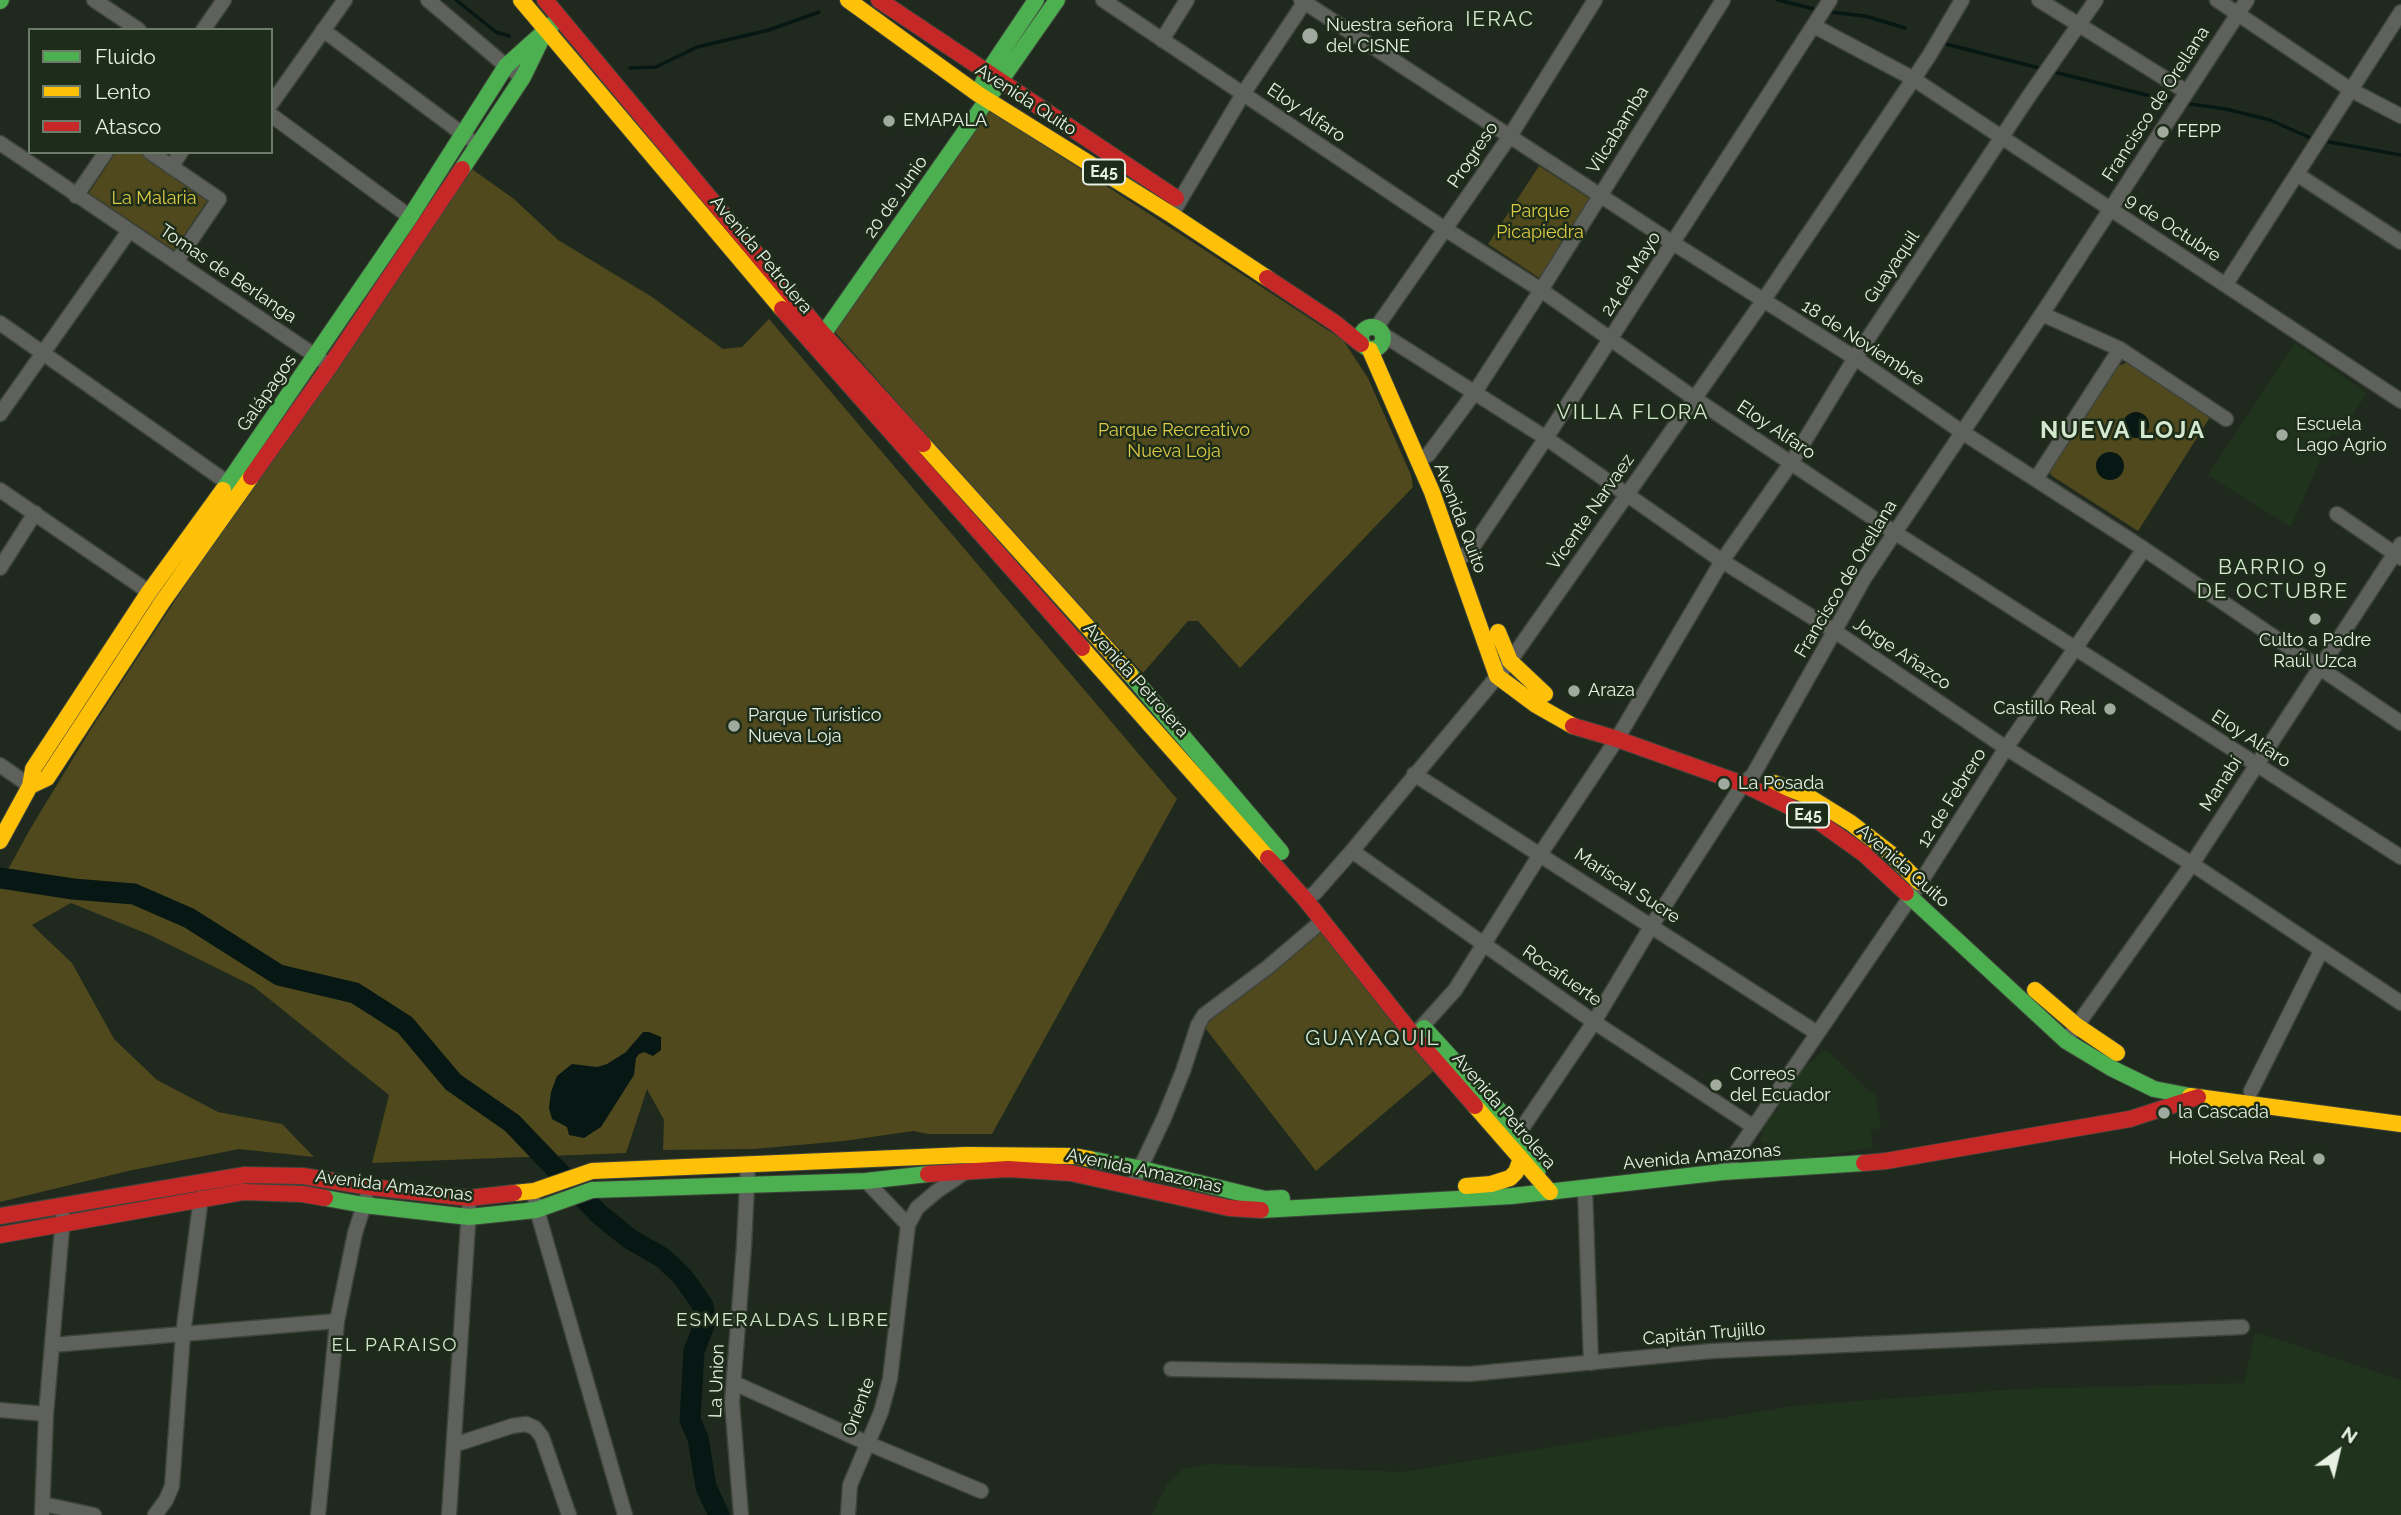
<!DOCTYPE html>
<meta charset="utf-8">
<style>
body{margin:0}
#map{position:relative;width:2401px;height:1515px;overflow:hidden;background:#20291e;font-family:Raleway,sans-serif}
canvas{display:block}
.legend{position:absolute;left:28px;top:28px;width:245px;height:126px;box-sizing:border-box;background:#1d2d19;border:2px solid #6d7b6a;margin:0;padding:9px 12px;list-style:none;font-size:21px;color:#e6f0e3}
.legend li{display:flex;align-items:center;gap:14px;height:35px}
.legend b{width:35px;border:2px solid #6d7b6a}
.north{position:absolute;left:2303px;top:1417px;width:70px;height:70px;-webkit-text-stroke:5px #1d2d19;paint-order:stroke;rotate:34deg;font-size:19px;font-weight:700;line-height:28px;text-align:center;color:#e6f0e3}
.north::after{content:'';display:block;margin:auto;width:24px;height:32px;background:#e6f0e3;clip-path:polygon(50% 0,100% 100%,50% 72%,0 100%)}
</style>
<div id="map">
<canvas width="2401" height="1515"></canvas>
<ul class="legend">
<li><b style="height:9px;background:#4caf50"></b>Fluido</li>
<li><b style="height:9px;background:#ffc107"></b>Lento</li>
<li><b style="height:9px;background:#c62828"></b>Atasco</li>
</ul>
<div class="north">N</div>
</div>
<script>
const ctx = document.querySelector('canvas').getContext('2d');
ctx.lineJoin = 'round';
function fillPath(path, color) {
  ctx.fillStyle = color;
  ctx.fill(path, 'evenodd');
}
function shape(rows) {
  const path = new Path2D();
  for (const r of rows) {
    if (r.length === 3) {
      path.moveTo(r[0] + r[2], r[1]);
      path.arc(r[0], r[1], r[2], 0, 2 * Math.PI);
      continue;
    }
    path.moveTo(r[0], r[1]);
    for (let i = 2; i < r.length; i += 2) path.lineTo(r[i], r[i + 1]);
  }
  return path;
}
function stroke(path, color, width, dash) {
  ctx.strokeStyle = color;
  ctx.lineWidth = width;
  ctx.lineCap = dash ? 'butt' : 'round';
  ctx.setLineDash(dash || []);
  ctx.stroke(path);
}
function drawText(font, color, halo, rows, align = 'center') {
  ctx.font = font + ' Raleway,sans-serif';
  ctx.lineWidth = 5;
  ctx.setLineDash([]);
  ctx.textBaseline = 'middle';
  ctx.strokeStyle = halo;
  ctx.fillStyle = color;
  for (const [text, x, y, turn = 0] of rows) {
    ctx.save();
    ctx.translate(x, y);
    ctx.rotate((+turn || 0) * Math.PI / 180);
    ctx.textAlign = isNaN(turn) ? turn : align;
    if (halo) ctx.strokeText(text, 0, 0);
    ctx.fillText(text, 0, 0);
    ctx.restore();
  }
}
fillPath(shape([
 [2295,343,2367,393,2340,435,2331,435,2291,527,2208,475],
 [1827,1050,1870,1092,1875,1091,1881,1128,1870,1130,1873,1148,1766,1164,1768,1144,1760,1142,1765,1115,1779,1109,1778,1102,1801,1064,1812,1062,1822,1052],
 [2255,1332,2401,1380,2401,1515,1152,1515,1167,1485,1183,1469,1207,1464,1402,1472,1793,1406,2017,1389,2244,1383]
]), '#20331c');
fillPath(shape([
 [988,109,1343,340,1368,378,1411,475,1413,487,1240,668,1198,621,1188,621,1143,673,1065,592,834,331],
 [116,152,141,152,209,198,174,250,89,193],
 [462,162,514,199,558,240,652,297,723,349,742,347,769,319,1177,799,992,1134,928,1134,913,1131,844,1141,754,1149,663,1150,664,1120,647,1089,626,1153,372,1163,389,1095,253,986,150,935,71,903,32,925,72,963,114,1039,157,1080,218,1112,282,1124,314,1157,239,1149,128,1171,0,1202,0,884,29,831,89,732],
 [1539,166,1592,200,1541,279,1488,244],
 [2131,361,2212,414,2138,531,2052,476,2047,469,2115,367],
 [1319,928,1436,1069,1316,1171,1202,1024]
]), '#4f491d');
fillPath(shape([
 [2136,425,13],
 [2110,466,14],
 [643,1032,649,1032,661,1037,661,1050,653,1056,644,1052,639,1054,636,1058,634,1075,601,1127,584,1138,569,1135,567,1127,552,1119,549,1108,551,1092,557,1076,572,1064,597,1067,607,1064,626,1052]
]), '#071713');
stroke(shape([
 [456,0,496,32,509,36],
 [1778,0,1818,10],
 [1829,12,1865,16,1905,28],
 [1942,43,2043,69],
 [630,68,656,67,697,47,769,30,819,12],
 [2050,71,2175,102],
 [2183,103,2226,109,2270,120,2313,139],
 [2324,141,2401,155]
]), '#071713', 3.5);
stroke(shape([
 [0,878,73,889,134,894,189,918,279,975,355,993,405,1025,453,1082,512,1123,599,1214,630,1239,663,1258,682,1276,695,1294,703,1306,705,1323,694,1351,690,1420,698,1438,706,1487,719,1515]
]), '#071713', 21);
const street = shape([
 [94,0,139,30],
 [428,0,506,66,523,77],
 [1103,0,1445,229,1541,290,1694,398,1894,532,2401,857],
 [1301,0,1673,243,1855,358,1962,432,2144,549,2401,723],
 [2039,0,2187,92],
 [2217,0,2351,90,2401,116],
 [1814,26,1912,78,2401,401],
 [203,30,224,0],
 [323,30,468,138],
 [1162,40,1187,0],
 [271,104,345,0],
 [271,115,410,217],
 [0,143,323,361],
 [150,152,219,199,176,262],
 [171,167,181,152],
 [2298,175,2401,242],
 [76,196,106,152],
 [1176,207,1243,94,1306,0],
 [2226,284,2401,12],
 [2042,314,2120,349,2226,419],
 [0,323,228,483],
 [1376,328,1510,136,1595,0],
 [1382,334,1546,438,1722,561,1836,632,2006,748,2192,864,2401,1003],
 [0,414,129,231],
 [1428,455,1475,392,1541,290,1723,0],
 [2036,479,2120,349],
 [0,490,155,596],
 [2337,514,2401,558],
 [1456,558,1468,554,1546,438,1830,0],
 [0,568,35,513],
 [0,765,30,786],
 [1414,774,1817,1033],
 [1352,851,1594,1022,1754,1127],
 [1305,899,1315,893,1352,851,1510,661,1763,301,1929,56,1962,0],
 [2073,1031,2192,864,2401,544],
 [1417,1032,1455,990,1541,853,1617,739,1722,561,1791,463,1855,358,2029,96,2096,0],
 [2251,1091,2321,951],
 [1516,1137,1594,1022,1652,925,1743,784,1753,775,1865,577,2042,314,2247,0],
 [1723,1172,1920,883,2006,748,2144,549],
 [1136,1177,1164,1118,1183,1071,1198,1025,1204,1015,1268,967,1322,921],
 [866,1181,908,1225],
 [1585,1188,1591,1363],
 [535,1203,625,1515],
 [52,1345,337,1321],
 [1171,1369,1469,1374,1712,1351,2242,1327],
 [734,1383,867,1443,981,1491],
 [0,1410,46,1414],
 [454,1445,512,1426,526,1424,535,1428,542,1437,569,1515],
 [43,1504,94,1515],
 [42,1515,46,1414,63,1217],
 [155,1515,166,1500,172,1486,183,1334,201,1198],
 [318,1515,337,1321,355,1233,366,1199],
 [449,1515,469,1209],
 [741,1515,732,1402,744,1246,748,1164],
 [848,1515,850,1485,881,1412,890,1379,908,1225,917,1208,937,1191,967,1171]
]);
const fast = shape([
 [0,1,1,0],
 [982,85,987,73,1036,0],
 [462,169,523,77,541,40],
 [1372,338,11],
 [817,343,1057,0],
 [223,490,410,217,506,66,555,22],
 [1130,674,1281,852],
 [1906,893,2066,1041,2111,1068,2154,1089,2190,1096],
 [1424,1028,1519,1132,1538,1170],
 [1090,1159,1138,1168,1265,1199,1282,1198],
 [325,1198,364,1205,469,1217,536,1210,592,1190,866,1181,928,1174],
 [1261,1210,1512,1196,1723,1172,1864,1163]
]);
const slow = shape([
 [521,0,782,309],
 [848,0,978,94,1172,215,1267,278],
 [1370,350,1432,492,1497,676,1536,705,1573,726],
 [923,444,1130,674],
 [1498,632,1510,661,1545,694],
 [1082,648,1268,858],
 [1774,783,1806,795,1851,823,1890,853,1919,882],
 [30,786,47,778,163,601,251,477],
 [0,841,30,786,33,769,149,592,223,490],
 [2035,990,2077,1026,2117,1053],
 [2190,1096,2401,1124],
 [1475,1106,1550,1192],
 [1466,1186,1491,1184,1510,1178,1516,1172,1520,1161],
 [514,1193,534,1191,592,1171,966,1155,1074,1156,1090,1159]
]);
const jam = shape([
 [545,0,824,335,923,444],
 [879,0,1176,198],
 [1267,278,1335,323,1361,344],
 [782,309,1082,648],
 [251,477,330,366,462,169],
 [1573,726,1617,739,1743,784,1815,819,1864,854,1906,893],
 [1268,858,1305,899,1414,1036,1475,1106],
 [1864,1163,1886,1161,2130,1119,2198,1097],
 [928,1174,1008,1169,1071,1173,1229,1208,1261,1210],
 [0,1216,245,1175,303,1176,370,1187,469,1198,514,1193],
 [0,1235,243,1192,302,1194,325,1198]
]);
stroke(street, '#3d443a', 17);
stroke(fast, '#3d443a', 18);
stroke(slow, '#3d443a', 18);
stroke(jam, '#3d443a', 18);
stroke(street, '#5f615c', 14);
stroke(fast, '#4caf50', 16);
stroke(slow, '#ffc107', 16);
stroke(jam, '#c62828', 16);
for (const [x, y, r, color] of [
 [1310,36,9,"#a1aa9e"],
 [889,121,7,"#a1aa9e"],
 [2163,132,7,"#a1aa9e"],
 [2282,435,7,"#a1aa9e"],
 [2315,619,7,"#a1aa9e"],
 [1574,691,7,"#a1aa9e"],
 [2110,709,7,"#a1aa9e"],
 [734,726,7,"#a1aa9e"],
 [1724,784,7,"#a1aa9e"],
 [1716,1085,7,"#a1aa9e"],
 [2164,1113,7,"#a1aa9e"],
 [2319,1159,7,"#a1aa9e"]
]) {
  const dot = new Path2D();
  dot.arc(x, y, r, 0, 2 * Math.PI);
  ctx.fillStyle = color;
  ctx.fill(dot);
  stroke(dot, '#1d2d19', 2.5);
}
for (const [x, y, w] of [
 [1104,172,42],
 [1808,815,42]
]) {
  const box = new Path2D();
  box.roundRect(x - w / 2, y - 12.5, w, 25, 5);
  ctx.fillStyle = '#1d2d19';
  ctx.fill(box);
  stroke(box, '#e6f0e3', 2);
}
drawText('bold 16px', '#e6f0e3', null, [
 ["E45",1104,172],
 ["E45",1808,815]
]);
drawText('18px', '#e6f0e3', '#1d2d19', [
 ["Nuestra señora",1326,26],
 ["del CISNE",1326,47],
 ["EMAPALA",903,121],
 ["FEPP",2177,132],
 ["Escuela",2296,425],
 ["Lago Agrio",2296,446],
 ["Culto a Padre",2315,641,"center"],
 ["Raúl Uzca",2315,662,"center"],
 ["Araza",1588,691],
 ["Castillo Real",2096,709,"right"],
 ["Parque Turístico",748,716],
 ["Nueva Loja",748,737],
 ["La Posada",1738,784],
 ["Correos",1730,1075],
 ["del Ecuador",1730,1096],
 ["la Cascada",2178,1113],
 ["Hotel Selva Real",2305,1159,"right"]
], 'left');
drawText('18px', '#e6f0e3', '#1d2d19', [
 ["Avenida Quito",1026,100,33],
 ["Francisco de Orellana",2156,104,-57],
 ["Eloy Alfaro",1306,113,34],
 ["Vilcabamba",1618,130,-58],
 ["Progreso",1473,155,-56],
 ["20 de Junio",896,197,-55],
 ["9 de Octubre",2173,228,33],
 ["Avenida Petrolera",761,255,50],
 ["Guayaquil",1892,267,-56],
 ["Tomas de Berlanga",228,274,34],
 ["24 de Mayo",1631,274,-58],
 ["18 de Noviembre",1863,343,33],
 ["Galápagos",267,393,-55],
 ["Eloy Alfaro",1776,430,34],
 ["Vicente Narvaez",1591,512,-55],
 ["Avenida Quito",1460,518,69],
 ["Francisco de Orellana",1846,579,-59],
 ["Jorge Añazco",1902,654,34],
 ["Avenida Petrolera",1136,680,48],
 ["Eloy Alfaro",2251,739,33],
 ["Manabí",2221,784,-57],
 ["12 de Febrero",1952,798,-58],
 ["Avenida Quito",1903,866,41],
 ["Mariscal Sucre",1627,886,33],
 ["Rocafuerte",1562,976,35],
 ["Avenida Petrolera",1504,1111,49],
 ["Avenida Amazonas",1702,1157,-5],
 ["Avenida Amazonas",1144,1171,12],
 ["Avenida Amazonas",394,1186,7],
 ["Capitán Trujillo",1704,1334,-5],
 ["La Union",717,1381,-88],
 ["Oriente",859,1407,-70]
]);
drawText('18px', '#deca45', '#1d2d19', [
 ["La Malaria",154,199],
 ["Parque",1540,212],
 ["Picapiedra",1540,233],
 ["Parque Recreativo",1174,431],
 ["Nueva Loja",1174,452]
]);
ctx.letterSpacing = '2px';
drawText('19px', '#d3e8ce', '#1d2d19', [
 ["ESMERALDAS LIBRE",783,1320],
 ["EL PARAISO",395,1345]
]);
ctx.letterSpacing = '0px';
ctx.letterSpacing = '2px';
drawText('21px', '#d3e8ce', '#1d2d19', [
 ["IERAC",1500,20],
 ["VILLA FLORA",1633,413],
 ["BARRIO 9",2273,568],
 ["DE OCTUBRE",2273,592],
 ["GUAYAQUIL",1373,1039]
]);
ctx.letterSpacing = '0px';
ctx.letterSpacing = '2px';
drawText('bold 24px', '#d3e8ce', '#1d2d19', [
 ["NUEVA LOJA",2123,431]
]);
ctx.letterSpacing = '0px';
</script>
